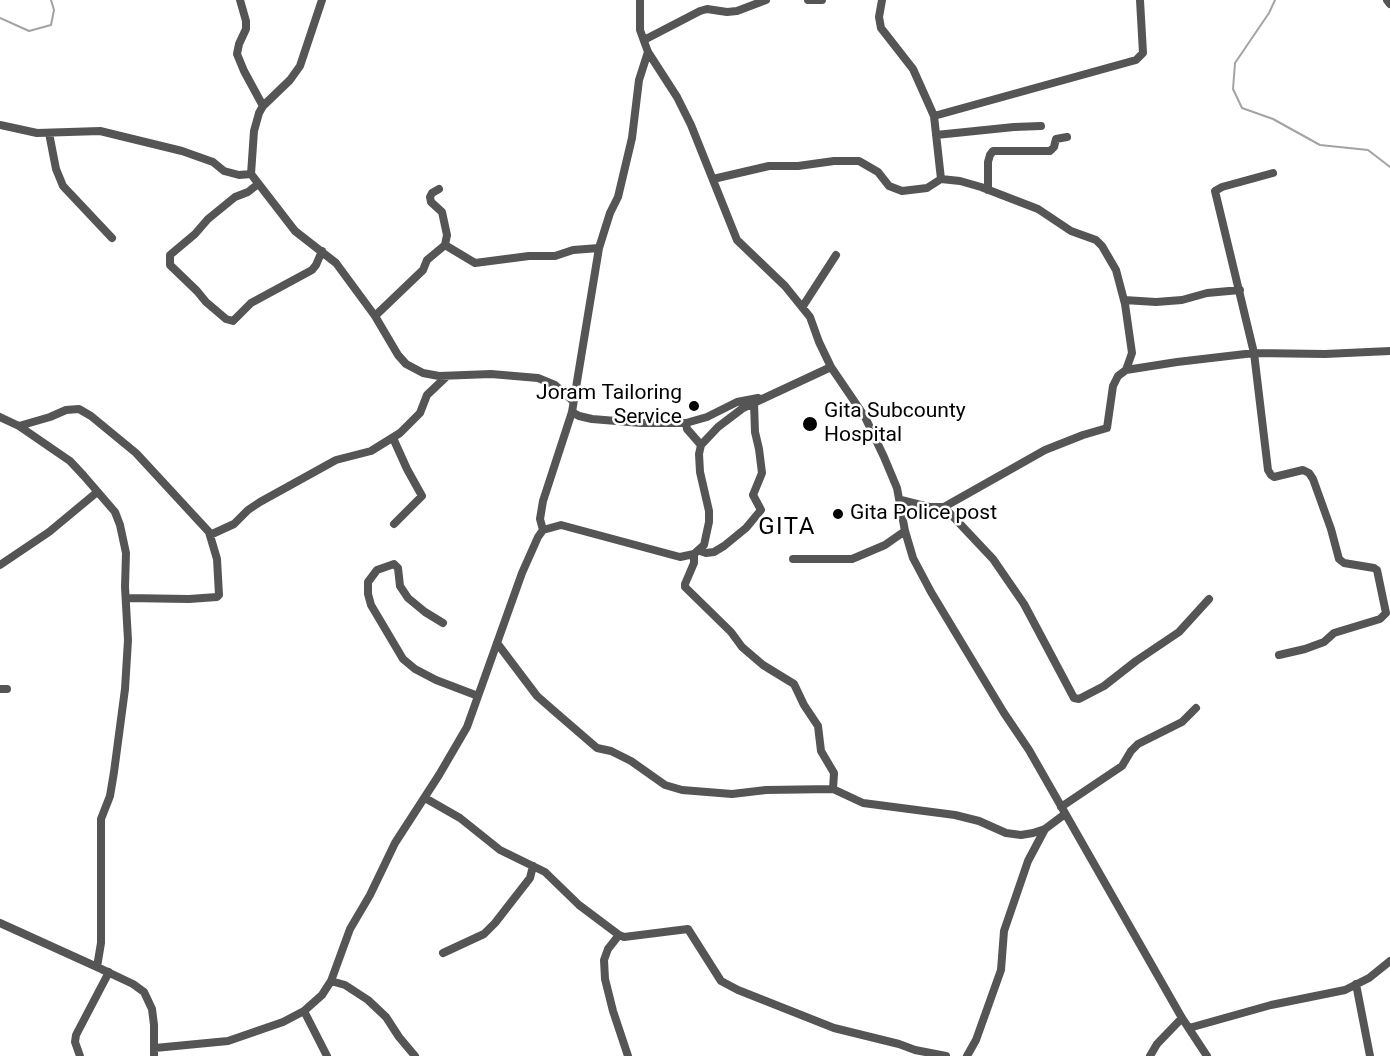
<!DOCTYPE html>
<style>
body{margin:0}
canvas{display:block;background:#fff}
</style>
<canvas width="1390" height="1056"></canvas>
<script>
const ctx = document.querySelector('canvas').getContext('2d');
ctx.lineJoin = 'round';
function shape(rows) {
  const path = new Path2D();
  for (const r of rows) {
    path.moveTo(r[0], r[1]);
    for (let i = 2; i < r.length; i += 2) path.lineTo(r[i], r[i + 1]);
  }
  return path;
}
function stroke(path, color, width, dash) {
  ctx.strokeStyle = color;
  ctx.lineWidth = width;
  ctx.lineCap = dash ? 'butt' : 'round';
  ctx.setLineDash(dash || []);
  ctx.stroke(path);
}
function drawText(font, color, halo, rows, align = 'center') {
  ctx.font = font + ' Roboto,sans-serif';
  ctx.lineWidth = 5;
  ctx.setLineDash([]);
  ctx.textBaseline = 'middle';
  ctx.strokeStyle = halo;
  ctx.fillStyle = color;
  for (const [text, x, y, turn = 0] of rows) {
    ctx.save();
    ctx.translate(x, y);
    ctx.rotate((+turn || 0) * Math.PI / 180);
    ctx.textAlign = isNaN(turn) ? turn : align;
    if (halo) ctx.strokeText(text, 0, 0);
    ctx.fillText(text, 0, 0);
    ctx.restore();
  }
}
stroke(shape([
 [1275,0,1269,13,1235,63,1233,89,1242,108,1273,119,1320,145,1368,150,1390,167],
 [0,18,29,31,51,25,54,10,51,0]
]), '#a3a3a3', 2);
stroke(shape([
 [240,0,246,21,246,29,239,44,237,54,244,71,263,106],
 [322,0,300,66,290,80,263,106,259,113,254,131,251,174,295,231,336,263,375,316,398,355,406,364,423,373,439,376,491,374,538,378,555,385,573,401],
 [640,0,640,30,648,52,677,97,691,125,737,240,785,286,810,317,819,342,831,367,865,417,884,457,897,488,905,531,913,558,931,592,1004,713,1029,750,1182,1018,1207,1056],
 [808,0,822,0],
 [882,0,879,17,881,28,913,69,934,116,941,179],
 [1387,0,1390,4],
 [644,40,700,11,707,9,727,12,737,11,766,0],
 [934,116,1136,60,1143,53,1140,0],
 [0,125,37,133,100,131,182,151,213,162,224,171,239,175,251,174],
 [49,133,56,169,63,186,112,238],
 [936,135,1014,127,1041,126],
 [1273,173,1222,187,1215,191,1254,353,1268,470,1271,475,1274,477,1303,470,1309,473,1313,479,1331,529,1339,559,1344,563,1374,568,1377,570,1386,613,1380,619,1334,633,1324,642,1305,649,1279,655],
 [713,179,769,166,798,166,834,161,859,161,878,172,889,186,902,191,927,188,941,179,960,181,981,187,1038,209,1071,231,1096,240,1102,246,1116,270,1125,304,1132,353,1126,370],
 [258,184,248,192,235,197,208,219,195,234,170,255,170,265,197,291,206,302,226,319,233,321,251,303,312,270,316,265,322,251],
 [988,190,988,162,990,155,993,151,1050,151,1054,147,1056,139,1067,137],
 [445,245,475,263,529,256,555,256,573,250,599,248],
 [1124,300,1156,302,1182,300,1207,293,1240,290],
 [803,306,836,255],
 [375,316,423,270,427,260,445,245,447,235,442,212,431,202,430,197,432,193,439,189],
 [572,412,579,416,592,419,641,423,686,423,707,417,737,402,758,398],
 [0,417,19,426,70,461,84,476,115,512,120,525,126,553,125,587,128,640,125,689,114,772,110,796,101,819,101,943,97,967],
 [686,423,687,429,701,445],
 [19,426,50,417,66,410,79,409,91,416,136,453,209,532,217,559,219,595,217,597,189,599,126,598],
 [393,438,407,469,422,496,394,524],
 [901,500,929,507,944,507,1045,450,1083,435,1107,428,1113,386,1118,376,1126,370,1177,362,1254,353,1325,354,1390,351],
 [944,507,993,559,1024,604,1074,698,1079,699,1104,686,1136,661,1179,632,1209,599],
 [543,530,540,519,543,501,572,412,599,248,610,213,618,197,632,138,639,80,648,52],
 [210,535,234,524,248,510,260,502,336,460,371,451,400,433,420,413,427,395,446,377],
 [700,551,706,553,714,552,724,546,746,528,761,510,753,495,762,473,759,449,755,432,754,403],
 [694,554,694,563,685,584,685,587,731,632,742,647,763,665,794,684,804,705,818,726,821,751,834,773,833,789],
 [793,559,852,559,885,545,905,531],
 [0,565,49,532,96,493],
 [443,623,425,612,408,598,400,586,398,568,394,564,377,570,368,582,368,594,371,605,403,659,415,669,436,680,478,696],
 [497,643,537,696,553,710,597,748,611,751,631,761,665,785,682,790,732,794,766,790,833,789,863,803,955,815,979,821,1006,833,1021,835,1033,833,1045,829,1065,814],
 [0,689,7,689],
 [425,798,460,818,500,850,545,872,579,905,619,935,624,937,688,929,721,981,738,990,834,1028,899,1044,915,1050,946,1056],
 [1061,807,1122,766,1131,751,1138,744,1182,722,1196,708],
 [0,923,97,967,133,984,144,992,152,1009,154,1025,154,1056],
 [619,935,608,949,604,960,605,979,613,1011,628,1056],
 [443,953,484,934,495,923,530,878,533,866],
 [331,981,345,985,368,1000,386,1017,399,1037,415,1056],
 [1356,984,1370,1056],
 [304,1011,327,1056],
 [1189,1028,1271,1005,1345,990,1369,978,1390,961],
 [155,1048,228,1041,283,1022,304,1011,322,995,331,981,350,929,370,895,395,843,439,775,467,727,522,573,538,537,543,530,561,525,680,557,694,554,704,545,709,522,709,511,700,472,699,454,701,445,718,427,743,408,831,367],
 [80,1056,75,1042,76,1035,109,972],
 [967,1056,976,1040,1001,970,1004,931,1028,861,1045,829],
 [1150,1056,1157,1044,1182,1018]
]), '#555', 8);
for (const [x, y, r, color] of [
 [694,406,6,"#000"],
 [810,424,8,"#000"],
 [838,514,6,"#000"]
]) {
  const dot = new Path2D();
  dot.arc(x, y, r, 0, 2 * Math.PI);
  ctx.fillStyle = color;
  ctx.fill(dot);
  stroke(dot, '#fff', 2);
}
drawText('21px', '#000', '#fff', [
 ["Joram Tailoring",682,394,"right"],
 ["Service",682,418,"right"],
 ["Gita Subcounty",824,412],
 ["Hospital",824,436],
 ["Gita Police post",850,514]
], 'left');
ctx.letterSpacing = '1.5px';
drawText('24px', '#000', '#fff', [
 ["GITA",787,528]
]);
ctx.letterSpacing = '0px';
</script>
